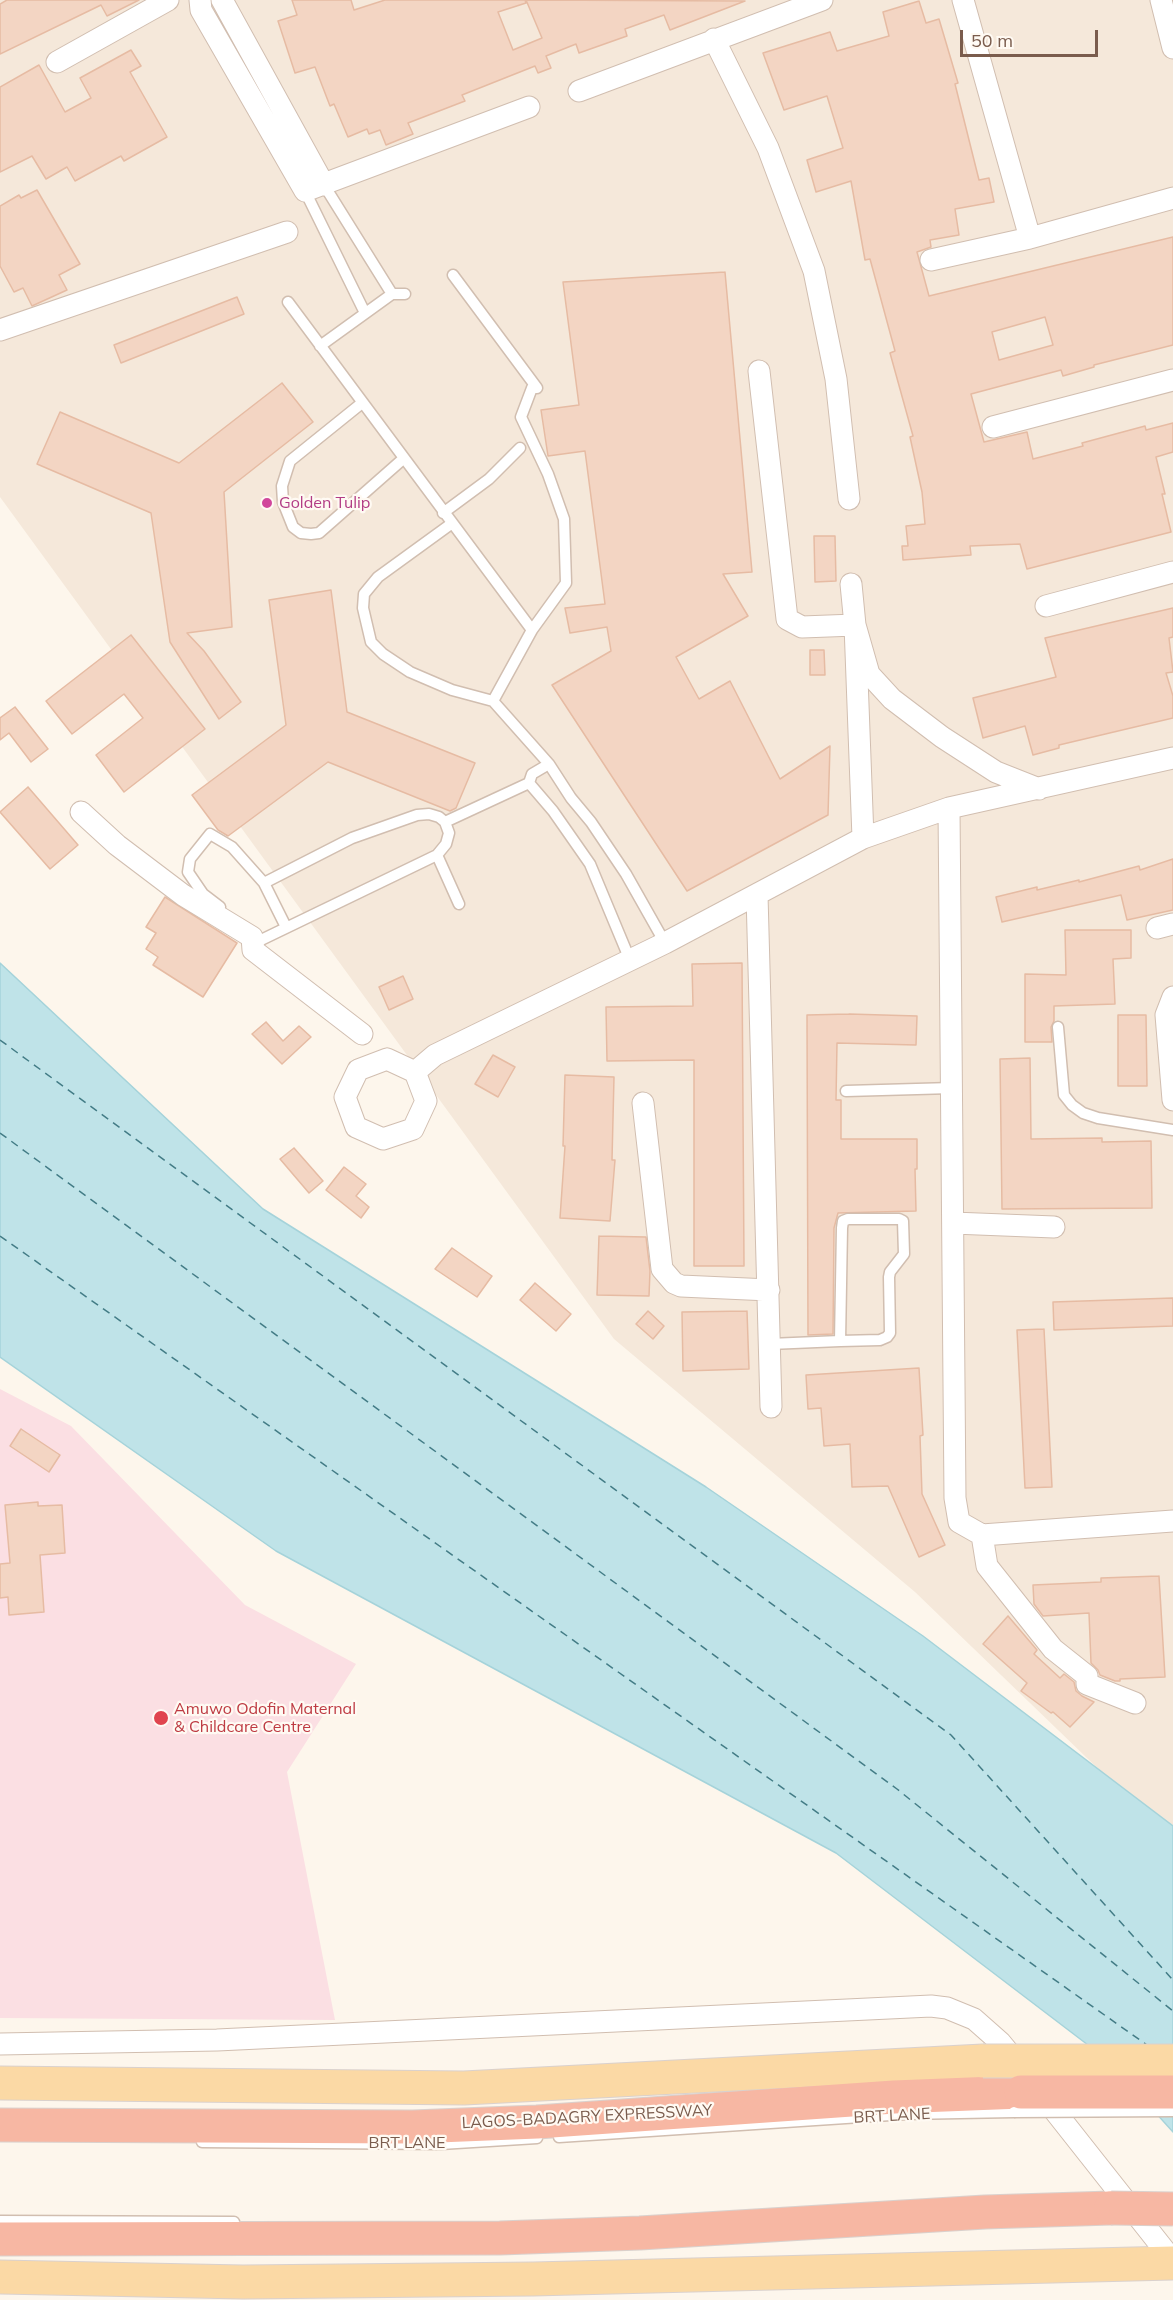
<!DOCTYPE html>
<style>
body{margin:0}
#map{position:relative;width:1173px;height:2300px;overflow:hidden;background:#fdf6ec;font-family:Mulish,sans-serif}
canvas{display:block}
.scale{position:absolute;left:960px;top:30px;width:138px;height:27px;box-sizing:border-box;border:3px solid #7a5c4d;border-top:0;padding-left:8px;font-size:18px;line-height:21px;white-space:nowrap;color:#7a5c4d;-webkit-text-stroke:4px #fffaf3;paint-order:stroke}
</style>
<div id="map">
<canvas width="1173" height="2300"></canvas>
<div class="scale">50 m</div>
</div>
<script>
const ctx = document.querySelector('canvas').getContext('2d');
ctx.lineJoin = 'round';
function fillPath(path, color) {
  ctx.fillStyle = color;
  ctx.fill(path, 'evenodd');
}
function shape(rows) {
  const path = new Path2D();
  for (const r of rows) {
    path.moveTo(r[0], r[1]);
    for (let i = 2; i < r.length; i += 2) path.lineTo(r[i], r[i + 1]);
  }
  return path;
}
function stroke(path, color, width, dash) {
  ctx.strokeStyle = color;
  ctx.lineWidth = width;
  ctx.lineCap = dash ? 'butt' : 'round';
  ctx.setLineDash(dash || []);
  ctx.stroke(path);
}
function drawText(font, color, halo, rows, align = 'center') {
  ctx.font = font + ' Mulish,sans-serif';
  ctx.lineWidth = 4.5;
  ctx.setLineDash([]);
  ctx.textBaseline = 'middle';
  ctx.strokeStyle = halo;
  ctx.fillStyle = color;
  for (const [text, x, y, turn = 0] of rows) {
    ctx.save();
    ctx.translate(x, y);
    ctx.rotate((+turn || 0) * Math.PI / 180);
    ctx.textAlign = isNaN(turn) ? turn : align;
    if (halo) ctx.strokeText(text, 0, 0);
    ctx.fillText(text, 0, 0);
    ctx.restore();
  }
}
fillPath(shape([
 [0,0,1173,0,1173,1841,915,1592,614,1339,0,497]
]), '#f5e8da');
fillPath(shape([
 [0,1389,71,1426,245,1605,356,1664,287,1772,335,2020,0,2018]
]), '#fbdfe3');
const water = shape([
 [0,963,263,1209,706,1487,923,1636,1173,1826,1173,2132,1109,2061,836,1853,276,1551,0,1357,0,963]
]);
fillPath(water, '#bfe3e8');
stroke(water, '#a5d3da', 1.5);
stroke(shape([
 [0,1040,951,1735,1173,1980],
 [0,1133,897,1789,1173,2011],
 [0,1236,1147,2045]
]), '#437c86', 1.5, [8, 6]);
const building = shape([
 [7,0,139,0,107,16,101,5,0,54,0,4,7,0],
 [292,0,351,0,354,10,385,0,525,0,526,3,498,12,513,50,542,38,526,0,745,1,670,30,664,15,625,29,627,36,579,53,576,44,546,56,551,68,538,73,535,66,462,95,465,101,408,123,413,134,386,145,380,130,369,134,367,129,348,137,334,104,330,106,315,67,295,73,278,21,297,15,292,0],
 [919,1,926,23,939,19,958,83,955,84,979,180,989,178,994,202,955,209,959,235,930,240,931,247,917,252,929,296,1173,237,1173,345,1094,365,1094,367,1063,376,1061,370,971,394,984,442,1027,432,1033,459,1083,446,1082,443,1145,426,1146,430,1173,423,1173,452,1156,457,1165,494,1162,494,1171,532,1027,569,1020,544,970,546,971,555,903,560,902,546,908,546,906,526,925,524,922,492,910,437,913,436,890,353,895,351,870,259,865,260,851,181,816,192,807,160,843,148,827,96,784,110,763,53,830,32,837,51,889,36,883,12,919,1],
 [1045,317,1053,345,999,360,992,332,1045,317],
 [131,50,141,66,130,72,167,137,124,161,121,156,75,181,67,167,46,179,32,156,0,172,0,87,39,65,65,112,91,98,80,78,131,50],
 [37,190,80,264,59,275,67,290,32,306,23,288,14,292,0,266,0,206,19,195,21,198,37,190],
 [725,272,752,572,723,574,748,616,676,657,699,699,730,681,780,779,830,746,828,815,687,891,552,685,611,651,607,627,570,633,565,608,605,604,585,451,548,456,541,410,579,405,563,282,725,272],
 [237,297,244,314,121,363,114,345,237,297],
 [282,383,313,422,224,492,232,627,187,633,204,651,241,702,219,719,170,642,151,513,37,464,60,412,179,463,282,383],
 [814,536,835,536,836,581,815,582,814,536],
 [331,590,347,712,475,763,456,808,450,811,328,762,228,836,218,830,192,795,286,725,269,600,331,590],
 [1173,608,1173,637,1169,638,1173,672,1166,673,1173,696,1173,718,1059,745,1059,748,1033,755,1025,726,983,738,973,698,1056,677,1045,638,1173,608],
 [131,635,205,729,124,792,96,755,143,718,124,694,72,734,46,701,131,635],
 [810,650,824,650,825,675,810,675,810,650],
 [15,707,48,749,31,762,9,733,0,740,0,718,15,707],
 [28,787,78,845,50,869,0,812,28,787],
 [1173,859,1173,910,1127,920,1121,895,1002,922,996,897,1037,887,1037,890,1079,880,1079,882,1139,866,1140,870,1173,859],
 [165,897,237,943,203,997,153,965,158,957,146,949,156,933,146,927,165,897],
 [1065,930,1131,930,1131,958,1113,959,1115,1004,1054,1006,1054,1021,1051,1027,1052,1042,1025,1042,1025,974,1066,975,1065,930],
 [742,963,744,1266,694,1266,694,1060,607,1061,606,1007,693,1006,692,964,742,963],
 [403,976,413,999,389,1010,379,987,403,976],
 [849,1014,917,1016,916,1045,837,1043,836,1100,841,1100,841,1139,917,1139,917,1169,915,1169,916,1211,838,1213,834,1228,833,1334,808,1335,807,1015,849,1014],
 [1118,1015,1146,1015,1147,1086,1118,1086,1118,1015],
 [266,1022,283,1041,299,1026,311,1037,282,1064,252,1034,266,1022],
 [493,1055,515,1067,498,1097,475,1084,493,1055],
 [1030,1058,1031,1139,1102,1138,1102,1142,1151,1141,1152,1208,1002,1209,1000,1059,1030,1058],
 [565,1075,614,1077,612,1160,615,1160,610,1221,560,1218,565,1146,563,1146,565,1075],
 [294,1148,323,1181,309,1193,280,1159,294,1148],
 [344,1167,366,1184,356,1196,369,1207,361,1218,326,1190,344,1167],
 [599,1236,646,1237,650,1271,649,1296,597,1295,599,1236],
 [452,1248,492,1276,477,1297,435,1269,452,1248],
 [535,1283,571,1314,556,1331,520,1300,535,1283],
 [1173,1298,1173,1326,1054,1330,1053,1302,1173,1298],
 [648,1311,664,1326,653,1339,636,1324,648,1311],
 [747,1311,749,1369,683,1371,682,1312,747,1311],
 [1044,1329,1052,1487,1025,1488,1017,1330,1044,1329],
 [919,1368,923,1435,920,1436,922,1494,945,1545,919,1557,888,1486,852,1487,850,1444,824,1446,821,1408,808,1409,806,1375,919,1368],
 [21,1429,60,1455,49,1472,10,1446,21,1429],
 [38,1502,38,1506,62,1505,65,1553,40,1555,44,1612,9,1615,8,1597,0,1598,0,1564,10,1563,5,1505,38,1502],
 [1159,1576,1165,1677,1120,1679,1120,1681,1115,1681,1100,1675,1098,1670,1091,1663,1089,1613,1043,1616,1034,1604,1033,1585,1101,1582,1101,1578,1159,1576],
 [1008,1616,1037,1650,1034,1654,1060,1678,1064,1674,1074,1682,1076,1691,1082,1696,1094,1702,1070,1727,1053,1712,1051,1713,1021,1691,1027,1683,983,1644,1008,1616]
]);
fillPath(building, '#f3d5c3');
stroke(building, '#e6bba3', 1.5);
const lane = shape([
 [324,185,392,294],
 [305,191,365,313],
 [453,275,537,388,532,388,521,417,548,474,564,519,566,583,532,630,493,701],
 [288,302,532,630],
 [320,346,392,294,405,294],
 [362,403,290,461,282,486,283,502,293,527,301,533,311,534,319,533,403,459],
 [443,513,489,479,520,448],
 [451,524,378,577,364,594,363,608,371,642,383,654,410,672,452,690,493,701,549,764,571,798,591,822,626,874,665,943],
 [549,764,532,774,529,783,553,811,590,864,630,960],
 [445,822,529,783],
 [437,855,459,904],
 [220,907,203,894,188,872,190,859,210,834,232,847,264,883,286,927],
 [255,948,261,940,437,855,446,844,449,833,445,822,439,817,429,814,417,815,352,838,264,883],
 [1058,1027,1064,1095,1072,1105,1083,1113,1098,1118,1173,1130],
 [846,1091,952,1088],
 [770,1344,840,1341,880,1340,887,1337,890,1333,889,1277,890,1272,904,1254,903,1221,899,1219,848,1219,843,1221,842,1228,840,1341],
 [559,2137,906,2114,1014,2112],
 [202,2142,441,2144,537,2138],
 [0,2221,234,2222]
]);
const street = shape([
 [200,0,201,10,305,191,529,107],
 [222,0,324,185],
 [963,0,1030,238],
 [1161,0,1173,48],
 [714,39,768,148,814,271,836,379,849,499],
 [57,62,168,0],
 [579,91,822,0],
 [931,260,1030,238,1173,198],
 [0,330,287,232],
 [759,371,787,619,802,627,855,625,869,674,892,699,942,737,996,772,1039,789],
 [993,427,1173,380],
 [851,584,855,625,863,838],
 [1046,606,1173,572],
 [949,808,955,1498,959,1522,982,1535,1173,1521],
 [81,812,117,845,183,895,252,937,253,950,362,1034],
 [757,895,771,1407],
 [1157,928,1173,924],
 [1173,997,1166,1015,1173,1100],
 [387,1059,415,1072,426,1101,413,1129,383,1139,356,1127,345,1097,358,1070,387,1059],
 [415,1072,435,1055,665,943,863,838,949,808,1173,758],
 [643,1103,662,1269,674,1283,681,1286,769,1290],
 [953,1223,1054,1227],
 [982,1535,987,1566,1053,1649,1087,1676,1087,1684,1135,1703],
 [0,2044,217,2040,931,2006,947,2008,974,2019,1000,2042,1019,2065],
 [1042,2095,1173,2261]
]);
const primary = shape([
 [0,2083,464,2088,983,2061],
 [0,2277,243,2282,533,2279,1173,2263]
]);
const highway = shape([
 [0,2125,413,2127,537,2122,894,2097,1021,2092],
 [0,2239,500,2238,640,2233,985,2212,1111,2208]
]);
stroke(lane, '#d1beb0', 13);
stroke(street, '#d1beb0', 23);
stroke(primary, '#dad1cd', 35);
stroke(highway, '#dad1cd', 35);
stroke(lane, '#fff', 10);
stroke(street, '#fff', 21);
stroke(primary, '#fbd9a5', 33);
stroke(highway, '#f7b7a3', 33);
const laneBridge = shape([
 [1014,2112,1173,2111]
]);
const primaryBridge = shape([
 [983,2061,1173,2061]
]);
const highwayBridge = shape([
 [1021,2092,1173,2092],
 [1111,2208,1173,2209]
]);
stroke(laneBridge, '#d1beb0', 13, []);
stroke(primaryBridge, '#dad1cd', 35, []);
stroke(highwayBridge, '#dad1cd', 35, []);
stroke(laneBridge, '#fff', 10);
stroke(primaryBridge, '#fbd9a5', 33);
stroke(highwayBridge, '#f7b7a3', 33);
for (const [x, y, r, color] of [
 [267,503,6,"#d1479c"],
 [161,1718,8,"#e0444e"]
]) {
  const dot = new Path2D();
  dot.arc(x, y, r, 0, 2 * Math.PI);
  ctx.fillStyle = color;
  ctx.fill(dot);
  stroke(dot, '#fffaf3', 2);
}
drawText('16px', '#b23c85', '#fffaf3', [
 ["Golden Tulip",279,503]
], 'left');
drawText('16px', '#be3a42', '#fffaf3', [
 ["Amuwo Odofin Maternal",174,1709],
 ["& Childcare Centre",174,1727]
], 'left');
drawText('16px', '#7a5c4d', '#fffaf3', [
 ["BRT LANE",892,2116,-3],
 ["LAGOS-BADAGRY EXPRESSWAY",587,2117,-3],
 ["BRT LANE",407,2143]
]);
</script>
